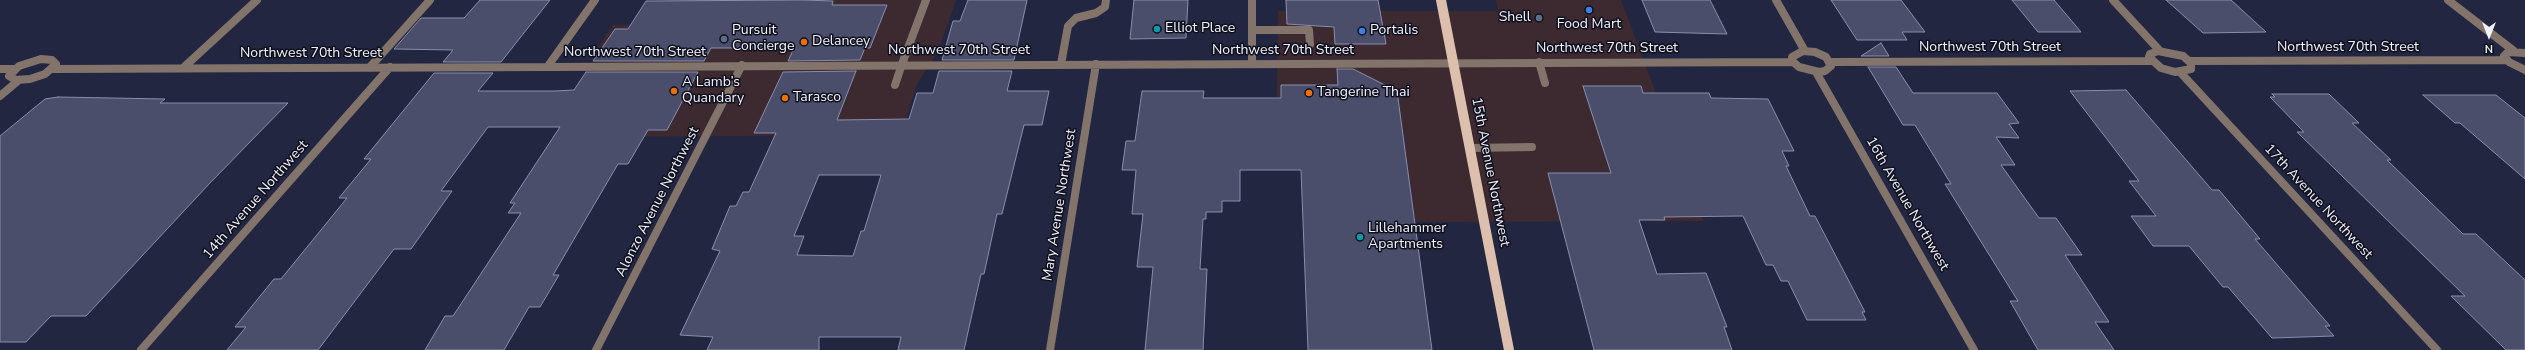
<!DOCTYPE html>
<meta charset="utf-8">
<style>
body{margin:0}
#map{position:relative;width:2525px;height:350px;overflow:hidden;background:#232641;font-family:"Nunito Sans",sans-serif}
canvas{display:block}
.north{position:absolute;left:2469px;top:16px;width:40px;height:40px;-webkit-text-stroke:3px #0f101c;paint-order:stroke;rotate:180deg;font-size:11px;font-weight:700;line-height:16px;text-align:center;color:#f0f2fd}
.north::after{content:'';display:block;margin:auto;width:14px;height:18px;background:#f0f2fd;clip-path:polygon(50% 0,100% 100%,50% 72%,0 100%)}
</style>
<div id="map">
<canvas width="2525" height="350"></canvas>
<div class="north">N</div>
</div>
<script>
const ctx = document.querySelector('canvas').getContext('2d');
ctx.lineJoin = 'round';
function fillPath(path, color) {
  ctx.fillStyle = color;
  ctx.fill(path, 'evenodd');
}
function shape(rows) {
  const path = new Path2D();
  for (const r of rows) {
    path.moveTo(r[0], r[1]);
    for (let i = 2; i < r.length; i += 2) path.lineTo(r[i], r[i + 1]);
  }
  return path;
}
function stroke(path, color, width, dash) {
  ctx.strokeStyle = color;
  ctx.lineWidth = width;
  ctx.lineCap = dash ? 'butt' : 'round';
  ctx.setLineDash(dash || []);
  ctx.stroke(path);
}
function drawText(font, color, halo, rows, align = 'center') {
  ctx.font = font + ' "Nunito Sans",sans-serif';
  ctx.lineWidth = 3;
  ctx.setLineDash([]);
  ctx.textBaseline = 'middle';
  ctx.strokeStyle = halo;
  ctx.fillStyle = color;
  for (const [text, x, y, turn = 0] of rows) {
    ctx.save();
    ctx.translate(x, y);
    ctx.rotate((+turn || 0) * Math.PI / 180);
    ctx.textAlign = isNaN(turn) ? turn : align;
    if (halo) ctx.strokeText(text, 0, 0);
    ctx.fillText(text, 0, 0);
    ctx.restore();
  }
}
fillPath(shape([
 [761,0,956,0,938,52,917,84,901,135,560,137,593,85,596,50,613,25,748,24],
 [1496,0,1621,0,1704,221,1415,222,1402,133,1276,133,1278,11,1498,11]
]), '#3d2a31');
const building = shape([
 [480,0,550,0,501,62,443,62,453,50,394,49,421,18,464,18,480,0],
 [804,0,833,1,832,5,887,5,870,48,865,48,860,60,788,61,794,48,711,48,704,61,593,61,615,29,628,29,646,1,804,0],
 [968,0,1027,0,1014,60,942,60,953,21,960,21,968,0],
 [1134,0,1188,0,1186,38,1130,39,1134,0],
 [1286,0,1378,0,1386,44,1335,44,1334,27,1287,24,1286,0],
 [1642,0,1710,0,1727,34,1655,32,1642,0],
 [1831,0,1901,0,1925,32,1902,32,1907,40,1857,40,1831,0],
 [2012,0,2054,0,2081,32,2038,32,2012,0],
 [2166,0,2231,0,2266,32,2203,33,2166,0],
 [1881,43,1889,56,1861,56,1881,43],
 [1868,67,1896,67,1913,93,1997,93,2019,123,2009,124,2019,138,1996,137,2015,165,2001,165,2039,218,2056,218,2082,255,2065,255,2109,322,2095,322,2114,350,2038,350,2010,301,2018,301,1945,184,1951,184,1915,125,1903,125,1868,67],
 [1337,69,1353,69,1397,91,1432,350,1308,350,1301,170,1240,170,1240,201,1222,201,1222,212,1206,212,1206,219,1203,219,1200,269,1207,269,1203,350,1145,350,1153,267,1137,267,1143,214,1132,214,1136,170,1122,170,1126,141,1135,141,1142,91,1204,91,1203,98,1281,98,1281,85,1338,85,1337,69],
 [856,71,837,120,909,119,917,93,933,93,939,71,1012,71,1007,91,1049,91,1042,125,1024,125,1002,214,997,214,984,274,981,274,964,350,898,350,901,337,819,337,819,350,707,350,713,337,680,335,720,251,712,249,730,206,736,206,743,192,749,192,776,133,754,133,783,72,856,71],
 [819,175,881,175,864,231,861,231,853,256,797,255,804,236,794,236,819,175],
 [586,72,698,72,667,130,648,130,628,164,618,164,553,275,559,275,540,307,529,307,504,350,425,350,445,316,453,316,521,213,508,213,515,203,510,203,560,127,488,127,441,191,452,191,411,249,394,249,318,350,227,350,246,327,235,327,274,279,281,279,347,198,339,198,371,159,364,159,434,73,493,73,478,91,555,91,574,90,586,72],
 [1583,86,1641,86,1643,93,1709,93,1711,98,1768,99,1794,151,1782,151,1789,166,1786,166,1810,216,1815,216,1865,312,1862,312,1866,320,1807,320,1788,281,1781,281,1773,265,1766,265,1743,216,1664,217,1665,220,1639,220,1657,274,1706,273,1727,327,1724,327,1732,350,1594,350,1548,173,1611,173,1583,86],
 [2126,90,2212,190,2219,190,2260,239,2255,239,2330,326,2325,326,2334,336,2272,338,2228,287,2223,287,2189,246,2153,246,2131,216,2156,216,2129,181,2139,181,2070,91,2126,90],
 [2272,94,2329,94,2359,123,2352,123,2391,160,2387,160,2463,234,2476,234,2525,280,2525,350,2506,350,2451,296,2465,296,2297,132,2304,132,2270,97,2275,97,2272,94],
 [2423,95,2496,95,2525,118,2525,179,2460,123,2455,123,2423,95],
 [58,97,165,99,160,103,288,103,210,183,86,316,51,316,26,342,0,342,0,136,45,99,58,97]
]);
fillPath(building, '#4a4e6b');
stroke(building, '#898eaf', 1);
stroke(shape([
 [1252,30,1309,30,1310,44],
 [1539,62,1545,83],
 [1061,64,1068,26,1076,18,1096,13,1105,7,1106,0],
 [370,67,430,0],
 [895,85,902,64],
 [1470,148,1532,147]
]), '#82746b', 8);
stroke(shape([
 [1252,0,1252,64],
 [1776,0,1805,51],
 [2113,0,2160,51],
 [2448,0,2514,51],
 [1803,51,1815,52,1826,57,1831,66,1825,71,1819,72,1799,67,1792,61,1792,57,1803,51],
 [2158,51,2183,56,2191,63,2191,69,2175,72,2161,68,2149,57,2150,54,2158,51],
 [2525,53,2508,52,2504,56,2509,62,2525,70],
 [41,59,52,60,56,64,45,74,30,79,16,80,9,76,19,66,41,59],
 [2189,61,2507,60],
 [1831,62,2150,61],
 [902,64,926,0],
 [548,66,595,0],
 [183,68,257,0],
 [0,69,14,69],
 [53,69,1793,62],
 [1816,72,1974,350],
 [2180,72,2437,350],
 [0,96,19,80],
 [141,350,390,67],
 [596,350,742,65],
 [1050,350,1096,64]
]), '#82746b', 8);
stroke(shape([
 [1441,0,1509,350]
]), '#dcc0ad', 10);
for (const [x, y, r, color] of [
 [1589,10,4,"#3f7fe0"],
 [1539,18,4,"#5c6f8a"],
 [1157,29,4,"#0f9aa8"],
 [1362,31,4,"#3f7fe0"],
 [724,39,4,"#5c6f8a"],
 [804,42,4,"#e8710a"],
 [674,91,4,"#e8710a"],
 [1309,93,4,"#e8710a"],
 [785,98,4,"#e8710a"],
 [1360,237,4,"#0f9aa8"]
]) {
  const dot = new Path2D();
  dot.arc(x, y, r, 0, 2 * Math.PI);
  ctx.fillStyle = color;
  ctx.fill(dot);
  stroke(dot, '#0f101c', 1.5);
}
drawText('14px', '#f0f2fd', '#0f101c', [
 ["Shell",1531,18,"right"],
 ["Food Mart",1589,25,"center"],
 ["Elliot Place",1165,29],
 ["Pursuit",732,31],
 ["Concierge",732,47],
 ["Portalis",1370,31],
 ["Delancey",812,42],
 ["A Lamb’s",682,83],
 ["Quandary",682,99],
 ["Tangerine Thai",1317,93],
 ["Tarasco",793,98],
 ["Lillehammer",1368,229],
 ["Apartments",1368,245]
], 'left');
drawText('14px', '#f0f2fd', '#0f101c', [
 ["Northwest 70th Street",1990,48],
 ["Northwest 70th Street",2348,48],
 ["Northwest 70th Street",1607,49],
 ["Northwest 70th Street",959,51],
 ["Northwest 70th Street",1283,51],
 ["Northwest 70th Street",635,53],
 ["Northwest 70th Street",311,54],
 ["15th Avenue Northwest",1490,172,79],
 ["14th Avenue Northwest",256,200,-49],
 ["Alonzo Avenue Northwest",658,202,-63],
 ["17th Avenue Northwest",2318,202,47],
 ["16th Avenue Northwest",1907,204,60],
 ["Mary Avenue Northwest",1060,205,-81]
]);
</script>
